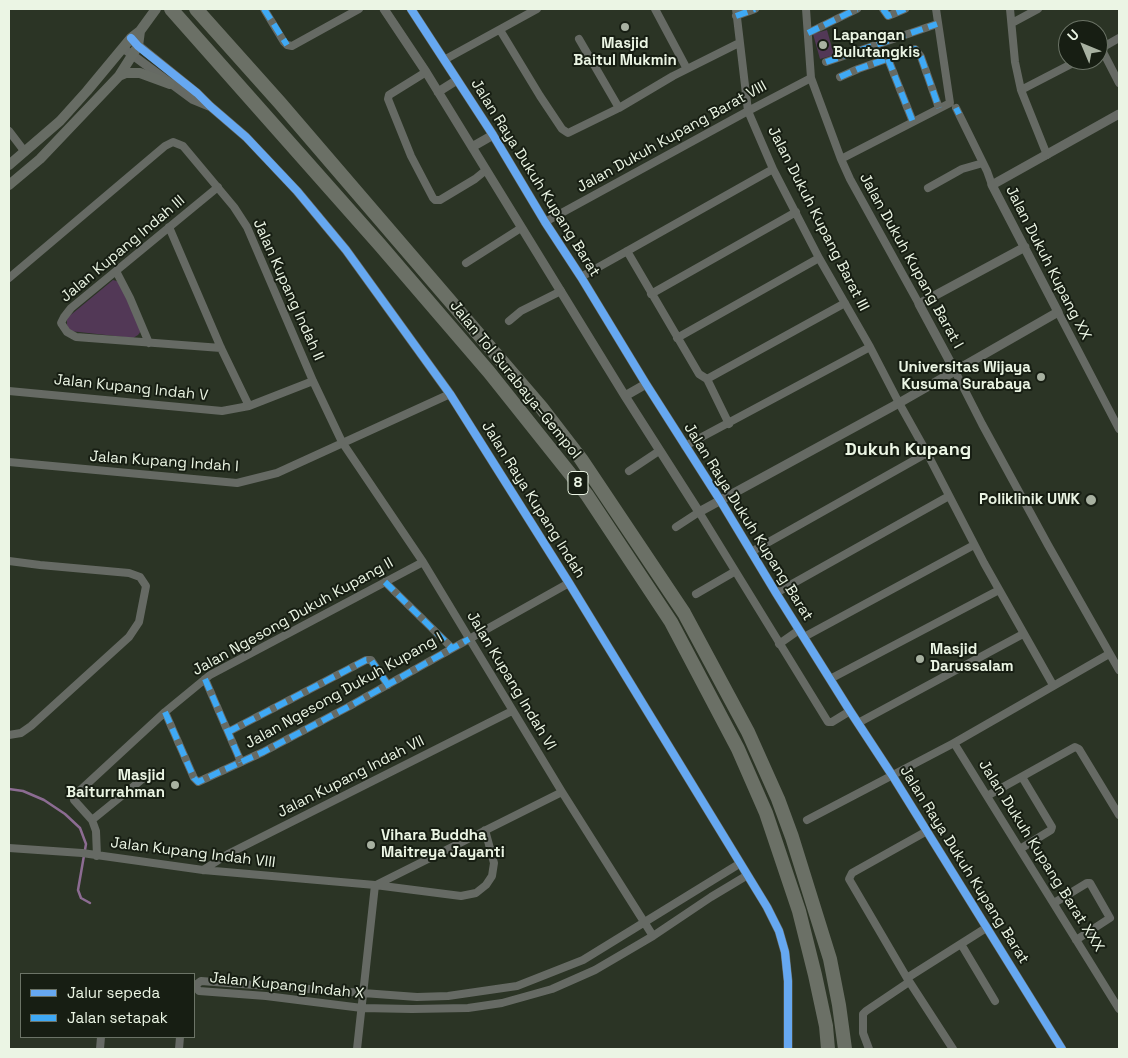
<!DOCTYPE html>
<meta charset="utf-8">
<style>
body{margin:0}
#map{position:relative;width:1128px;height:1058px;overflow:hidden;background:#2b3425;font-family:"Space Grotesk",sans-serif}
canvas{display:block}
.frame{position:absolute;inset:0;border:10px solid #ebf5e4;pointer-events:none}
.legend{position:absolute;left:20px;top:973px;width:175px;height:65px;box-sizing:border-box;background:#171e13;border:1px solid #6c7467;margin:0;padding:6px 9px;list-style:none;font-size:15px;color:#ebf5e4}
.legend li{display:flex;align-items:center;gap:10px;height:25px}
.legend b{width:25px;border:1px solid #6c7467}
.north{position:absolute;left:1058px;top:20px;width:50px;height:50px;box-sizing:border-box;background:#171e13;border:1px solid #6c7467;border-radius:50%;rotate:315deg;font-size:14px;font-weight:700;line-height:20px;text-align:center;color:#ebf5e4}
.north::after{content:'';display:block;margin:auto;width:18px;height:22px;background:#a8b1a1;clip-path:polygon(50% 0,100% 100%,50% 72%,0 100%)}
</style>
<div id="map">
<canvas width="1128" height="1058"></canvas>
<div class="frame"></div>
<ul class="legend">
<li><b style="height:6px;background:#66a8f1"></b>Jalur sepeda</li>
<li><b style="height:6px;background:#3fa9f5"></b>Jalan setapak</li>
</ul>
<div class="north">U</div>
</div>
<script>
const ctx = document.querySelector('canvas').getContext('2d');
ctx.lineJoin = 'round';
function fillPath(path, color) {
  ctx.fillStyle = color;
  ctx.fill(path, 'evenodd');
}
function shape(rows) {
  const path = new Path2D();
  for (const r of rows) {
    path.moveTo(r[0], r[1]);
    for (let i = 2; i < r.length; i += 2) path.lineTo(r[i], r[i + 1]);
  }
  return path;
}
function stroke(path, color, width, dash) {
  ctx.strokeStyle = color;
  ctx.lineWidth = width;
  ctx.lineCap = dash ? 'butt' : 'round';
  ctx.setLineDash(dash || []);
  ctx.stroke(path);
}
function drawText(font, color, halo, rows, align = 'center') {
  ctx.font = font + ' "Space Grotesk",sans-serif';
  ctx.lineWidth = 4;
  ctx.setLineDash([]);
  ctx.textBaseline = 'middle';
  ctx.strokeStyle = halo;
  ctx.fillStyle = color;
  for (const [text, x, y, turn = 0] of rows) {
    ctx.save();
    ctx.translate(x, y);
    ctx.rotate((+turn || 0) * Math.PI / 180);
    ctx.textAlign = isNaN(turn) ? turn : align;
    if (halo) ctx.strokeText(text, 0, 0);
    ctx.fillText(text, 0, 0);
    ctx.restore();
  }
}
fillPath(shape([
 [827,30,834,55,820,59,813,34],
 [113,280,120,282,141,331,138,335,133,338,70,331,67,325,67,318]
]), '#523856');
stroke(shape([
 [9,789,23,791,44,800,65,814,80,828,86,844,78,890,81,898,90,903]
]), '#8c6c92', 2.5);
stroke(shape([
 [264,9,284,42,287,45,292,46,359,9],
 [655,9,687,69],
 [736,9,748,111,773,169,819,258,870,347,899,403,927,453,984,563,1053,685],
 [806,9,811,78,841,159,850,179,919,304],
 [883,9,888,16,905,9],
 [1010,9,1015,62,1021,90,1047,155],
 [736,16,755,9],
 [1012,23,1038,9],
 [500,30,540,96,562,129,568,133,619,108,673,76,739,43],
 [808,33,857,9],
 [579,39,619,108],
 [1101,48,1119,83],
 [1098,50,1119,38],
 [888,59,913,122],
 [444,60,537,9],
 [826,62,937,24],
 [426,72,389,95,388,99,411,156,433,198,435,200,440,200,475,179,486,170],
 [840,77,858,69,915,49,921,57,939,108],
 [1021,90,1079,60],
 [956,108,987,171,992,185],
 [9,131,25,152],
 [841,159,950,103,936,9],
 [218,187,71,308,64,317,61,323,67,332,76,337,221,348],
 [928,188,962,169,983,163],
 [545,222,748,111,811,78],
 [169,227,221,348,249,406],
 [627,251,699,374,707,379,845,303],
 [466,263,521,228],
 [116,271,130,298,149,343],
 [581,277,773,169],
 [9,278,165,146,173,142,183,146,234,207,247,227,313,381,342,442,423,562,562,792,653,936],
 [651,294,796,212],
 [1058,312,1119,429],
 [509,321,521,311,561,291],
 [677,338,819,258],
 [955,371,982,424,1048,545,1119,670],
 [707,379,729,424],
 [9,391,222,411,249,406,313,381],
 [685,446,870,347],
 [9,462,237,483,277,473,450,394],
 [629,471,659,451],
 [676,527,699,512,828,722,832,722,850,711],
 [751,552,927,453],
 [9,561,40,565,129,573,140,577,146,586,139,622,129,637,31,726,21,733,9,735],
 [385,582,452,648],
 [776,593,949,496],
 [696,594,734,572],
 [804,637,974,545],
 [779,644,799,630],
 [205,679,241,762],
 [830,679,999,590],
 [165,712,194,778,198,782,263,752,348,707,569,583],
 [858,723,1023,634],
 [228,732,366,660,371,660,388,685],
 [954,743,1119,1009],
 [987,796,1075,747,1079,749,1119,815],
 [92,820,145,777],
 [807,820,954,743,1109,654],
 [9,848,82,853,203,870,375,885,461,896,476,893,486,885,492,876,494,863,485,830],
 [1020,849,1051,830,1052,827,1022,777],
 [97,856,96,831,92,820,74,800,74,796,165,712,210,675,423,562],
 [203,870,228,854,512,711],
 [376,885,562,792],
 [1054,903,1087,883,1090,883,1110,918,1076,940],
 [961,944,995,1001],
 [907,978,849,879,852,873,927,831],
 [194,986,201,981,417,997,448,996,517,986,583,960,739,864],
 [195,986,199,991,266,996,362,1008,412,1009,468,1008,502,1003,552,989,595,970,653,936,711,897,746,876],
 [100,1049,101,1037],
 [179,1049,180,1037],
 [357,1049,375,885],
 [869,1049,863,1033,863,1014,866,1011,909,982],
 [953,1049,907,978,986,928]
]), '#666a64', 8);
stroke(shape([
 [384,9,426,72,625,396,699,512,899,403,1058,312,992,185,1119,114],
 [411,9,493,135,545,222,581,277,646,384,720,500,776,593,850,711,892,775,1062,1049],
 [134,42,197,93,210,106,246,137,297,191,346,250,450,394,569,583,767,907,779,931,785,952,788,981,788,1049],
 [123,48,192,99,209,106],
 [438,92,457,80],
 [472,147,493,135],
 [955,371,919,304,1025,247],
 [625,396,646,384]
]), '#666a64', 9);
stroke(shape([
 [119,76,126,73,140,73,170,84],
 [9,165,60,121,87,91,131,38,140,31,156,9],
 [9,185,40,159,119,76,138,46,140,31]
]), '#676c64', 10);
stroke(shape([
 [171,9,380,245,489,372,587,495,671,622,738,749,766,813,799,911,815,975,826,1026,828,1049],
 [196,9,280,103,541,407,581,459,684,613,748,732,778,799,792,837,830,959,839,1005,845,1049]
]), '#6b7066', 14);
stroke(shape([
 [264,9,287,45],
 [883,9,888,16,905,9],
 [736,16,755,9],
 [808,33,857,9],
 [888,59,913,122],
 [826,62,937,24],
 [840,77,858,69,915,49,921,57,939,108],
 [956,108,959,114],
 [385,582,452,648],
 [205,679,241,762],
 [165,712,194,778,198,782,263,752,348,707,469,639],
 [228,732,366,660,371,660,388,685]
]), '#3fa9f5', 6, [12, 6]);
stroke(shape([
 [411,9,493,135,545,222,581,277,646,384,720,500,776,593,850,711,892,775,1062,1049],
 [131,38,138,46,197,93,210,106,246,137,297,191,346,250,450,394,569,583,767,907,779,931,785,952,788,981,788,1049]
]), '#66a8f1', 8);
for (const [x, y, r, color] of [
 [625,27,5,"#a8b1a1"],
 [823,45,5,"#a8b1a1"],
 [1041,377,5,"#a8b1a1"],
 [1091,500,6,"#a8b1a1"],
 [920,659,5,"#a8b1a1"],
 [175,785,5,"#a8b1a1"],
 [371,845,5,"#a8b1a1"]
]) {
  const dot = new Path2D();
  dot.arc(x, y, r, 0, 2 * Math.PI);
  ctx.fillStyle = color;
  ctx.fill(dot);
  stroke(dot, '#171e13', 2);
}
for (const [x, y, w] of [
 [578,483,20]
]) {
  const box = new Path2D();
  box.roundRect(x - w / 2, y - 11.5, w, 23, 4);
  ctx.fillStyle = '#171e13';
  ctx.fill(box);
  stroke(box, '#ebf5e4', 1);
}
drawText('bold 14px', '#ebf5e4', null, [
 ["8",578,483]
]);
drawText('bold 15px', '#ebf5e4', '#171e13', [
 ["Lapangan",833,36],
 ["Bulutangkis",833,53],
 ["Masjid",625,44,"center"],
 ["Baitul Mukmin",625,61,"center"],
 ["Universitas Wijaya",1031,368,"right"],
 ["Kusuma Surabaya",1031,385,"right"],
 ["Poliklinik UWK",1080,500,"right"],
 ["Masjid",930,650],
 ["Darussalam",930,667],
 ["Masjid",165,776,"right"],
 ["Baiturrahman",165,793,"right"],
 ["Vihara Buddha",381,836],
 ["Maitreya Jayanti",381,853]
], 'left');
drawText('15px', '#ebf5e4', '#171e13', [
 ["Jalan Dukuh Kupang Barat VIII",672,137,-29],
 ["Jalan Raya Dukuh Kupang Barat",535,178,58],
 ["Jalan Dukuh Kupang Barat III",818,219,63],
 ["Jalan Kupang Indah III",123,249,-40],
 ["Jalan Dukuh Kupang Barat I",911,261,61],
 ["Jalan Dukuh Kupang XX",1048,263,63],
 ["Jalan Kupang Indah II",288,290,66],
 ["Jalan Tol Surabaya–Gempol",515,380,51],
 ["Jalan Kupang Indah V",131,388,6],
 ["Jalan Kupang Indah I",164,462,4],
 ["Jalan Raya Kupang Indah",533,500,58],
 ["Jalan Raya Dukuh Kupang Barat",748,522,58],
 ["Jalan Ngesong Dukuh Kupang II",293,617,-29],
 ["Jalan Kupang Indah VI",511,681,59],
 ["Jalan Ngesong Dukuh Kupang I",344,691,-29],
 ["Jalan Kupang Indah VII",351,777,-27],
 ["Jalan Kupang Indah VIII",193,853,7],
 ["Jalan Dukuh Kupang Barat XXX",1041,856,58],
 ["Jalan Raya Dukuh Kupang Barat",964,865,58],
 ["Jalan Kupang Indah X",287,986,6]
]);
drawText('bold 18px', '#ebf5e4', '#171e13', [
 ["Dukuh Kupang",908,450]
]);
</script>
